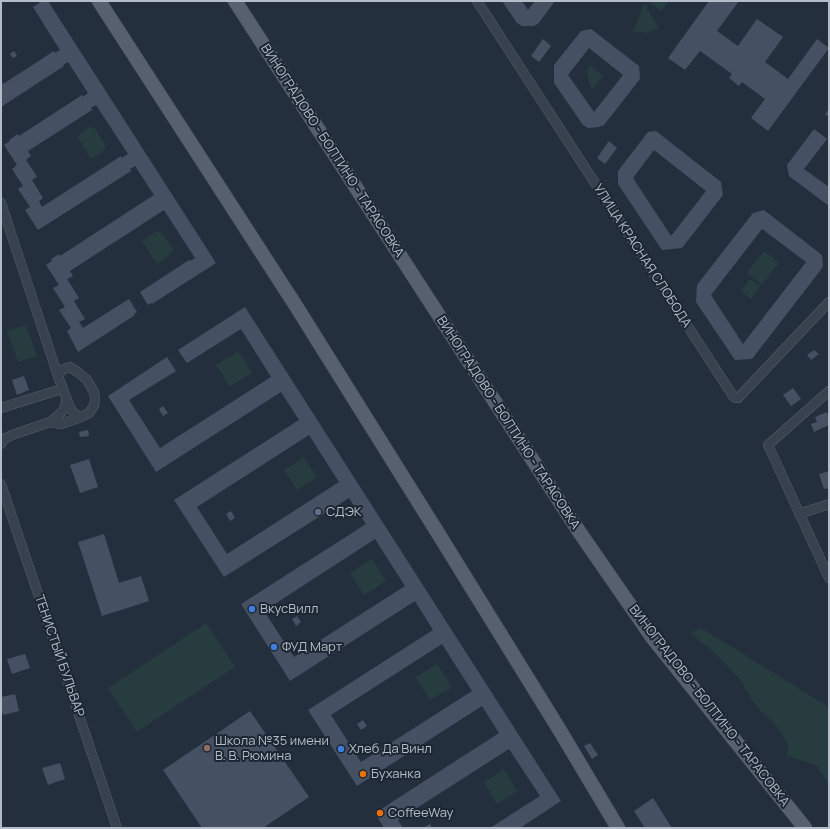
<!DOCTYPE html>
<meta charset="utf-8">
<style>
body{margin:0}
#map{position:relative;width:830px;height:829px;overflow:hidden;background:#242f3e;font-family:Manrope,sans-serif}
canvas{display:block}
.frame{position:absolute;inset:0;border:2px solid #b4bcc9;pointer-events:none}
</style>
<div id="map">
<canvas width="830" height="829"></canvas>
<div class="frame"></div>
</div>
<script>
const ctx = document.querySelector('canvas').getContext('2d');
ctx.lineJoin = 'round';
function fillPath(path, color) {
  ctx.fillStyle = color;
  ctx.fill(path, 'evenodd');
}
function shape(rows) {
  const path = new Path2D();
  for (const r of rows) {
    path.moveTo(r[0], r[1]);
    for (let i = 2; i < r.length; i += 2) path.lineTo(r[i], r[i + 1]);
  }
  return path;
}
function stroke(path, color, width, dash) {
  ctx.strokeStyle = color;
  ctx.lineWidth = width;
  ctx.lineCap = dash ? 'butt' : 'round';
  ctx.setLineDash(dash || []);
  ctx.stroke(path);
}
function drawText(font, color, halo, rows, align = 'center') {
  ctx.font = font + ' Manrope,sans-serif';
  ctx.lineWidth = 4;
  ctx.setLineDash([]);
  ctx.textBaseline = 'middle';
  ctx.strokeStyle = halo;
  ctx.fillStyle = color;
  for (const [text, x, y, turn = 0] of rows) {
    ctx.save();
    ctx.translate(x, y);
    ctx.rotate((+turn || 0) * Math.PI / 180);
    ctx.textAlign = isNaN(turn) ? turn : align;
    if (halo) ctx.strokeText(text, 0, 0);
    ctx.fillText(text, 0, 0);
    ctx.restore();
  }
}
fillPath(shape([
 [647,1,669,1,661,11],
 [644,4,647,6,647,9,659,28,646,33,633,31],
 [590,65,603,76,593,89,590,86,587,70],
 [90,127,94,128,106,146,105,150,91,159,77,136],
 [157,231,161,232,173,249,171,254,157,264,142,241],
 [764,251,779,263,762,285,747,273],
 [750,279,760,286,751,299,741,291],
 [26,325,37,356,18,362,7,331],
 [238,351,252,373,230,387,216,365],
 [304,457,317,477,297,490,284,470],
 [372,559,386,581,364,595,350,573],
 [206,623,235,667,137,732,108,688],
 [701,628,829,707,829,784,816,765,787,756,788,744,782,734,774,723,755,705,740,679,714,652,690,633],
 [437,664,452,687,430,700,416,677],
 [504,769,517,791,497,804,484,782]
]), '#263c3f');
fillPath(shape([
 [42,1,48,1,216,263,152,304,151,303,148,305,140,292,189,260,190,261,195,258,164,210,93,256,70,271,73,276,67,279,79,298,74,301,85,319,79,322,83,328,129,299,137,312,134,314,135,315,78,352,67,331,71,328,59,310,65,307,53,288,59,285,46,265,52,261,51,259,59,254,60,256,154,195,135,166,130,169,131,171,38,230,25,210,30,207,18,189,23,186,12,169,17,165,4,145,10,141,9,140,18,134,19,136,82,95,83,97,88,93,68,62,63,65,64,66,1,107,1,80,3,84,54,51,55,53,60,50,33,7],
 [96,105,128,154,122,158,121,156,42,207,39,201,43,198,32,180,37,177,26,160,31,156,28,151,92,110,91,108],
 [502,1,522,1,528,10,535,1,555,1,538,24,533,26,522,26,517,23],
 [709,1,739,1,717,31,738,46,757,19,783,37,765,62,788,79,817,39,829,48,768,131,751,118,765,99,742,82,739,86,729,78,732,74,700,51,685,70,668,58],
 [591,29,639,66,640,79,604,125,599,127,588,128,583,125,554,83,554,65,581,31],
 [589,48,623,75,594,112,568,75],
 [543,39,551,46,539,62,531,56],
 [14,51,17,56,13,58,10,54],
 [829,109,829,117,825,114],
 [814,129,827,139,804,169,829,187,829,206,789,176,787,165],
 [656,131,721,182,723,195,682,248,662,250,618,184,618,171,648,132],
 [654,150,706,191,671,236,633,178],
 [609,141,617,148,605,164,597,158],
 [764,210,822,255,823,267,752,359,735,360,696,302,697,285,753,213],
 [762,229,806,262,743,344,711,295],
 [245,307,561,801,520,828,490,828,540,796,509,749,398,820,403,828,384,828,375,813,499,733,482,706,357,786,308,710,433,630,415,601,290,681,241,604,366,524,349,498,224,577,174,500,299,420,281,392,156,472,108,396,167,357,176,371,129,400,160,448,271,377,241,329,187,363,178,350],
 [309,435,339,482,227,554,197,507],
 [375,539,405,586,294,657,264,611],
 [442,644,472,691,361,762,331,715],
 [814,350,819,354,811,360,807,355],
 [24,376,29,390,17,395,12,380],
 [793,388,801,399,791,406,783,395],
 [163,406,168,413,163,416,159,409],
 [827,412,829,418,829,425,814,432,811,424,817,422,815,417],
 [88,430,89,436,80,437,79,432],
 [89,459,98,487,80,493,70,465],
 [829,471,829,488,824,489,819,474],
 [231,511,235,518,230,521,226,514],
 [104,534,119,583,141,576,149,601,102,616,78,542],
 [297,616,301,622,296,626,292,619],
 [25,654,30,668,12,674,7,659],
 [15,694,19,711,3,715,1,707,1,697],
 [250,711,309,797,263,828,202,828,163,770],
 [363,720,367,726,361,730,357,724],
 [590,743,598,755,592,759,584,746],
 [60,763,65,779,48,785,42,768],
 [653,798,672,828,645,828,634,811],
 [430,824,432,828,423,828]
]), '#455162');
const street = shape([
 [477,1,733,396,735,398,738,398,829,302],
 [1,203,58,376],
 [829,391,768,445,829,578],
 [1,408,62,389],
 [50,422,61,424,81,417,89,413,94,406,95,398,94,392,87,380,79,373,70,367,62,370,58,376,70,408,76,415,81,417],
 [1,444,4,439,12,435,50,422,59,415,64,409,66,401],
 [1,484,117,828],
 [799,514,829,504]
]);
const primary = shape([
 [99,1,296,306,441,538,559,729,618,828],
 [235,1,578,530,652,637,805,828]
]);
stroke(street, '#565f6c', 10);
stroke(primary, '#414a57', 15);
stroke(street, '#38414e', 9);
stroke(primary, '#56606e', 14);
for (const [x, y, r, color] of [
 [318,512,4,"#5c6f8a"],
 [252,609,4,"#3f7fe0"],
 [274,647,4,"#3f7fe0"],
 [207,748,4,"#8d6e63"],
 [341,749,4,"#3f7fe0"],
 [363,774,4,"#e8710a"],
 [380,813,4,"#e8710a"]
]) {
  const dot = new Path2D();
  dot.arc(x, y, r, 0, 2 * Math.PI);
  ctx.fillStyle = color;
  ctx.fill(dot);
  stroke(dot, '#1d2633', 1.5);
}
drawText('13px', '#b4bcc9', '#1d2633', [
 ["ВИНОГРАДОВО - БОЛТИНО - ТАРАСОВКА",332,151,57],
 ["УЛИЦА КРАСНАЯ СЛОБОДА",642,256,57],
 ["ВИНОГРАДОВО - БОЛТИНО - ТАРАСОВКА",508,423,57],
 ["ТЕНИСТЫЙ БУЛЬВАР",59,656,71],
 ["ВИНОГРАДОВО - БОЛТИНО - ТАРАСОВКА",709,706,52]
]);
drawText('13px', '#b4bcc9', '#1d2633', [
 ["СДЭК",326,512],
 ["ВкусВилл",260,609],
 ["ФУД Март",282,647],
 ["Школа №35 имени",215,741],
 ["В. В. Рюмина",215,756],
 ["Хлеб Да Винл",349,749],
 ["Буханка",371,774],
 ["CoffeeWay",388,813]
], 'left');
</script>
